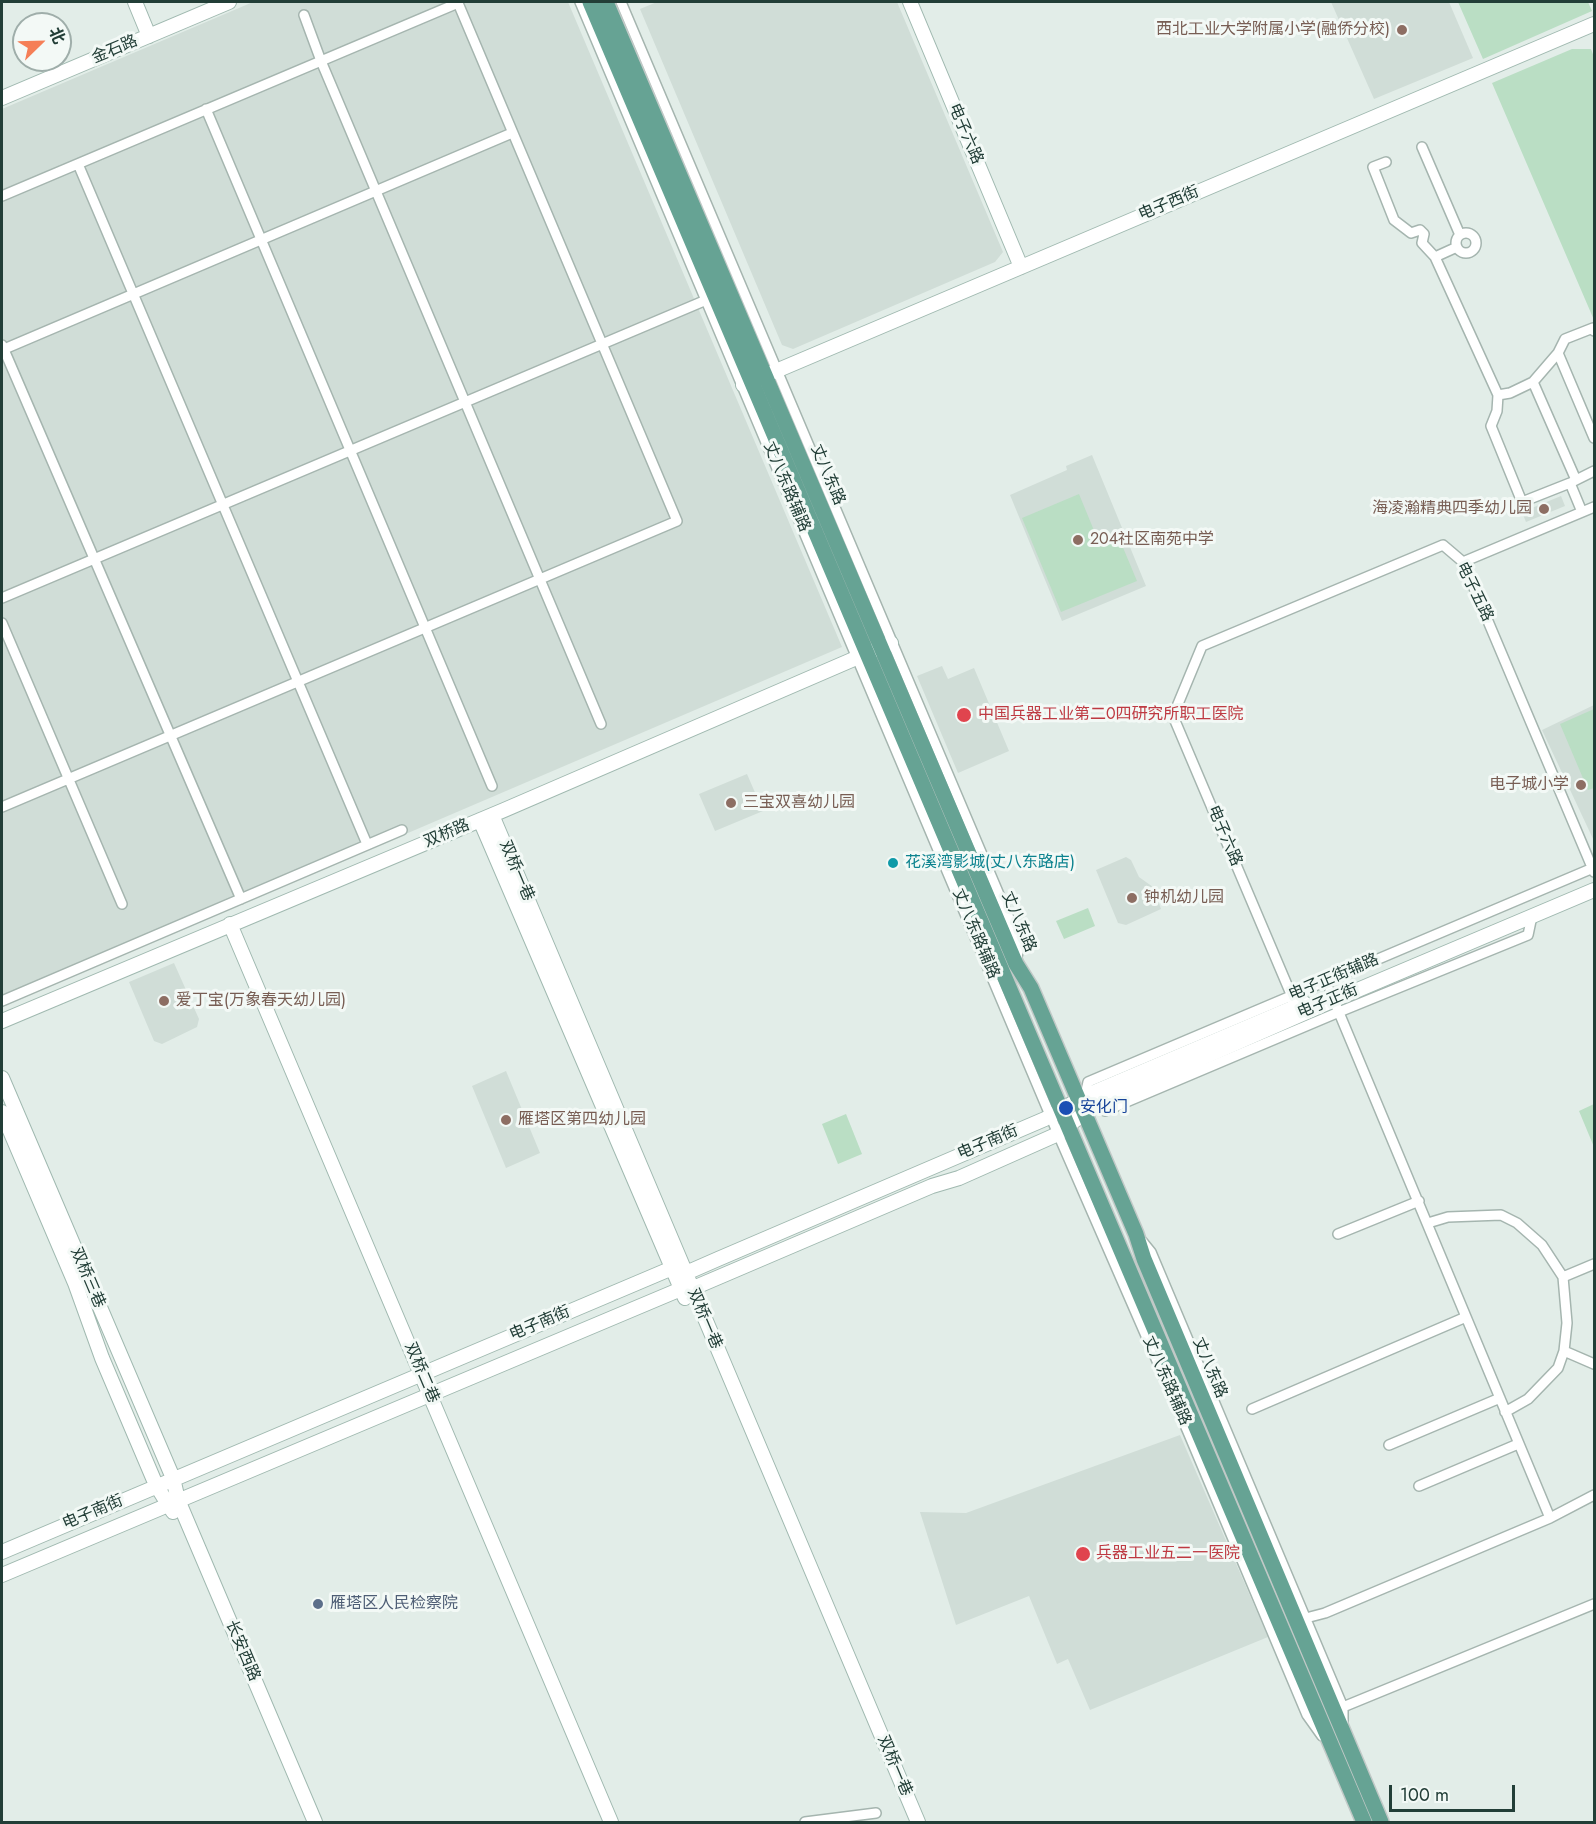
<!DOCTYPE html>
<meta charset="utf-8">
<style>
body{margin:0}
#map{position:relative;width:1596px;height:1824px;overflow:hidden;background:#e2ede8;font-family:Jost,"Noto Sans SC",sans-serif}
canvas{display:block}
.frame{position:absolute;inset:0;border:3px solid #223e37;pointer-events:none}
.north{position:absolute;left:12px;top:12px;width:60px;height:60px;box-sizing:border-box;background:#f3f9f6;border:2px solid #9faeaa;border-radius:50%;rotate:67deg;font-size:16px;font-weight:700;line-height:24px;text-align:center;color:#223e37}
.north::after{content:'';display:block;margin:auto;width:21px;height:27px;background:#f57f57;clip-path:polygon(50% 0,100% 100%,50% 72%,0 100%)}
.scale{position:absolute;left:1389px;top:1785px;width:126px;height:27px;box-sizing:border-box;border:3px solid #223e37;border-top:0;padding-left:8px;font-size:18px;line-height:21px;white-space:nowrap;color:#223e37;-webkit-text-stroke:4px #f3f9f6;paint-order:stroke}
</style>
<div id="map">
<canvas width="1596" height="1824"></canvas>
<div class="frame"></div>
<div class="north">北</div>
<div class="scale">100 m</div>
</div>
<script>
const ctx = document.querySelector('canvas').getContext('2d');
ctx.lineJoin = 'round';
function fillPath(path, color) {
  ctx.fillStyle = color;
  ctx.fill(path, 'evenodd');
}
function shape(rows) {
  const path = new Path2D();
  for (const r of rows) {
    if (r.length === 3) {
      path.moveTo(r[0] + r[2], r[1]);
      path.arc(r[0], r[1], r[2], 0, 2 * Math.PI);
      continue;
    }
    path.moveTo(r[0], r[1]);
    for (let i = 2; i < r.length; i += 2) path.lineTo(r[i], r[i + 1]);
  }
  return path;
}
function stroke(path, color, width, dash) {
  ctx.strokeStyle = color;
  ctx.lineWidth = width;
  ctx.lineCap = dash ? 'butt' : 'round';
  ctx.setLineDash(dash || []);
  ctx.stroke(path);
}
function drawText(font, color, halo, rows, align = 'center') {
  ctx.font = font + ' Jost,"Noto Sans SC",sans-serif';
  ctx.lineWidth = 6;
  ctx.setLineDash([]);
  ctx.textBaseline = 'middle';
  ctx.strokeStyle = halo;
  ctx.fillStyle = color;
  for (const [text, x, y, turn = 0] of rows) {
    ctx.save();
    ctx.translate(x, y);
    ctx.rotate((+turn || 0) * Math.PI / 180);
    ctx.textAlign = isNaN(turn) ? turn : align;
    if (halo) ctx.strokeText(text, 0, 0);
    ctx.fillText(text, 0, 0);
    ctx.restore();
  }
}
fillPath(shape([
 [253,2,568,2,842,647,2,1007,2,109],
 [657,2,897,2,1003,252,995,262,793,349,782,345,640,9],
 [1331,2,1449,2,1473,58,1374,99],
 [1092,455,1146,586,1062,621,1010,495,1067,470,1066,466],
 [1561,496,1565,506,1526,522,1522,512],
 [942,666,948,679,974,668,1009,751,958,773,917,676],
 [1594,705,1594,841,1542,730],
 [747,774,763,811,715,831,699,794],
 [1126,857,1131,860,1139,877,1153,887,1161,909,1126,925,1118,923,1096,870],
 [174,963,199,1019,197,1027,162,1044,154,1041,129,982],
 [506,1071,540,1153,506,1168,472,1086],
 [1180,1435,1268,1637,1090,1710,1068,1659,1057,1664,1029,1596,956,1625,920,1512,966,1513]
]), '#d0ddd7');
fillPath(shape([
 [1458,2,1588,2,1592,11,1483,59],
 [1572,49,1591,49,1594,57,1594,320,1492,83],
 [1079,494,1100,545,1119,538,1137,581,1061,612,1022,518],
 [1594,709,1594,788,1588,790,1560,724],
 [1088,908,1095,926,1064,939,1056,921],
 [1594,1104,1594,1147,1579,1111],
 [846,1114,862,1154,838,1164,822,1124]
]), '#badec4');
const street = shape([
 [580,2,1058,1134,1188,1432,1307,1715,1322,1736],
 [621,2,1020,944,1016,961],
 [304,15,321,61,601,724],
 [206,109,492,786],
 [1422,147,1460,235],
 [1386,162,1373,167,1394,220,1411,233,1420,230,1424,234,1422,243,1435,257,1498,395],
 [78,164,367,844],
 [2,196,458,3,677,521,2,807],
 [1466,243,10],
 [1435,257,1457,247],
 [2,345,241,899],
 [2,350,512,133],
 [1558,353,1594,438],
 [1533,382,1576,480],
 [1572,482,1594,471],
 [1582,512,1570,483,1522,502,1491,426,1497,411,1498,395,1510,393,1533,382,1558,353,1565,339,1593,328,1594,331],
 [1463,562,1594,507],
 [2,598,711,298],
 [2,623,122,904],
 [1330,991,1550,1518],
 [2,1001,402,830],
 [1296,1006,1173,716,1202,646,1443,545,1463,562,1594,872],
 [1085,1096,1088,1082,1593,868],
 [1093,1106,1105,1111,1339,1012,1528,935,1532,916],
 [1428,1223,1448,1217,1501,1215,1517,1223,1542,1245,1563,1277,1567,1323,1564,1351,1558,1368,1528,1399,1505,1412],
 [1338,1234,1419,1201],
 [1142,1241,1151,1252,1343,1707,1343,1725],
 [1563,1277,1594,1264],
 [1564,1351,1594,1364],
 [1252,1409,1466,1317],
 [1389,1445,1500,1398],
 [1419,1486,1518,1444],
 [1306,1618,1325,1613,1550,1518,1594,1495],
 [1343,1707,1594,1604],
 [805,1822,876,1813]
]);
const secondary = shape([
 [135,2,149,36],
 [910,2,1021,267],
 [2,98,229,2],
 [743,385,1594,24],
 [492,815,918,1822],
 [480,820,685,1298],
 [230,924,611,1822],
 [2,1021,504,810,891,643],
 [2,1078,173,1478,178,1500,315,1822],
 [2,1112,75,1283,102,1358,156,1485,173,1512],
 [2,1552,670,1269,686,1273,718,1259,1045,1119,1085,1096,1304,1003],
 [2,1575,662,1297,681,1289,691,1289,932,1186,959,1178,1058,1134,1093,1106,1334,1000,1594,890]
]);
const primary = shape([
 [590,2,1364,1822],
 [606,2,1016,964,1031,988,1136,1234,1144,1259,1381,1822]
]);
stroke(street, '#a5b5af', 12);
stroke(secondary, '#a0b9b0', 16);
stroke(primary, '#c1c9c7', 18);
stroke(street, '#fff', 9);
stroke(secondary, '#fff', 14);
stroke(primary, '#66a394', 15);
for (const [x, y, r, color] of [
 [1402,30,6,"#8d6e63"],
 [1544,509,6,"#8d6e63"],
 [1078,540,6,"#8d6e63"],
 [964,715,8,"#e0444e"],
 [1581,785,6,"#8d6e63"],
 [731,803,6,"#8d6e63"],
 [893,863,6,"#0f9aa8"],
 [1132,898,6,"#8d6e63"],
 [164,1001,6,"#8d6e63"],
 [1066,1108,8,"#1a4fb4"],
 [506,1120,6,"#8d6e63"],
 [1083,1554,8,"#e0444e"],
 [318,1604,6,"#5c6f8a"]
]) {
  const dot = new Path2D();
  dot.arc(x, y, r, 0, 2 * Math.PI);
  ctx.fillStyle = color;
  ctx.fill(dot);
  stroke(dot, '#f3f9f6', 2);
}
drawText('16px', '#785e54', '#f3f9f6', [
 ["西北工业大学附属小学(融侨分校)",1390,30,"right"],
 ["海凌瀚精典四季幼儿园",1532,509,"right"],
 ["204社区南苑中学",1090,540],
 ["电子城小学",1569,785,"right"],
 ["三宝双喜幼儿园",743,803],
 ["钟机幼儿园",1144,898],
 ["爱丁宝(万象春天幼儿园)",176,1001],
 ["雁塔区第四幼儿园",518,1120]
], 'left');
drawText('16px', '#223e37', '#f3f9f6', [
 ["金石路",115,50,-23],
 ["电子六路",965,134,67],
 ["电子西街",1169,204,-23],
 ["丈八东路",827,475,67],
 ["丈八东路辅路",786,487,67],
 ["电子五路",1474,592,64],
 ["双桥路",447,834,-23],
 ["电子六路",1224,836,67],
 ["双桥一巷",516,871,67],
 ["丈八东路",1018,922,67],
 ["丈八东路辅路",975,934,67],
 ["电子正街辅路",1334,978,-23],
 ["电子正街",1328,1002,-23],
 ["电子南街",988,1143,-23],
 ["双桥三巷",87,1278,67],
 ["双桥一巷",704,1319,67],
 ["电子南街",540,1324,-23],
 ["丈八东路",1209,1368,67],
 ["双桥二巷",421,1373,67],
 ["丈八东路辅路",1166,1381,66],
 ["电子南街",93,1513,-23],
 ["长安西路",242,1651,67],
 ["双桥一巷",894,1766,67]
]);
drawText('16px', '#be3a42', '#f3f9f6', [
 ["中国兵器工业第二0四研究所职工医院",978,715],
 ["兵器工业五二一医院",1096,1554]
], 'left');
drawText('16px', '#0d838f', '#f3f9f6', [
 ["花溪湾影城(丈八东路店)",905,863]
], 'left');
drawText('16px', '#164399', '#f3f9f6', [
 ["安化门",1080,1108]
], 'left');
drawText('16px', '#4e5e75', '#f3f9f6', [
 ["雁塔区人民检察院",330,1604]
], 'left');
</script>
